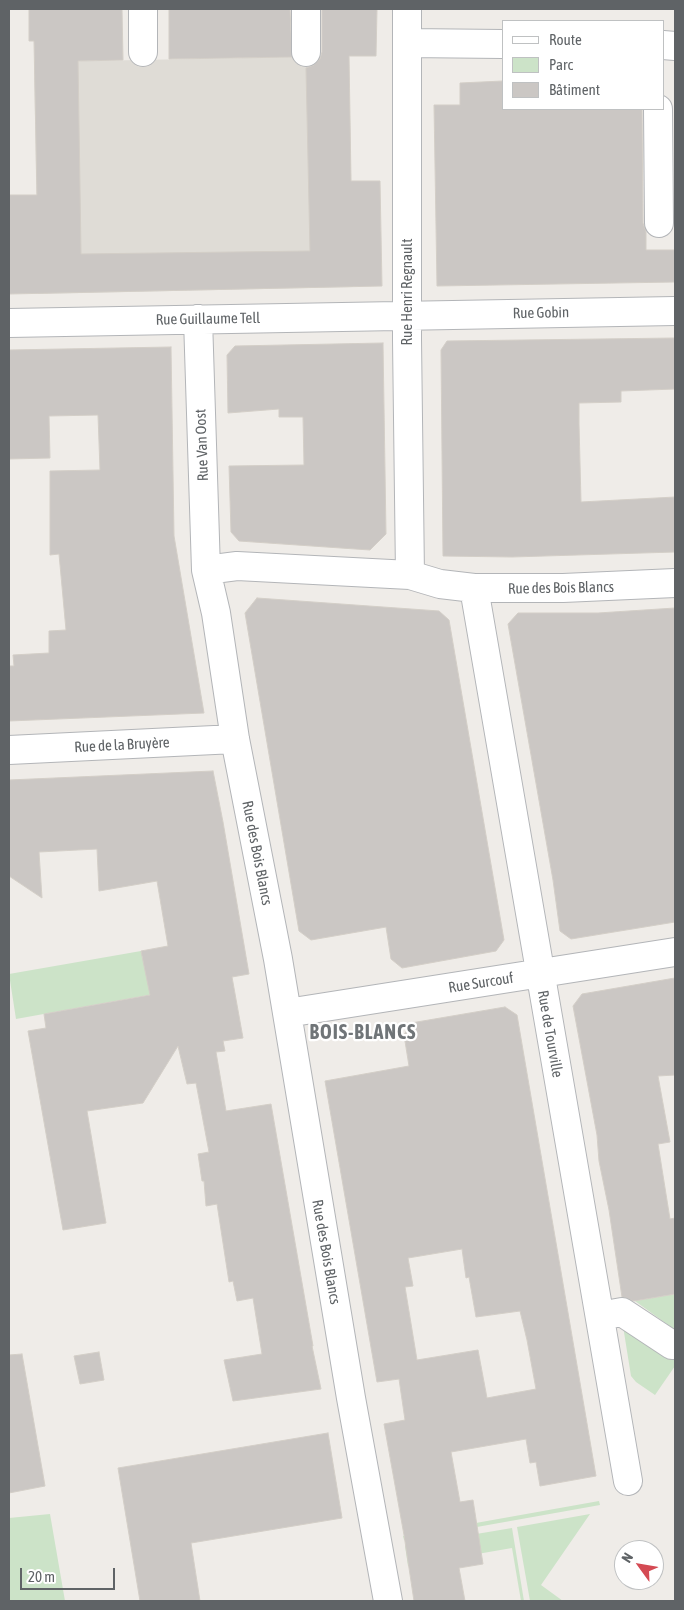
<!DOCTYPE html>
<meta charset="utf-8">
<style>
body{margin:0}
#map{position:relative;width:684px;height:1610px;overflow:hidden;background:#efece8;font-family:"Asap Condensed",sans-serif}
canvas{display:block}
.frame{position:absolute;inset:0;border:10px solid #5f6366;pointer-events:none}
.legend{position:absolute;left:502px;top:20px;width:162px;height:90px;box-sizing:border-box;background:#fff;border:1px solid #bfc1c2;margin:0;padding:6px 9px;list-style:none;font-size:15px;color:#5f6366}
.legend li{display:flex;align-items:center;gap:10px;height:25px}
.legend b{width:25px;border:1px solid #bfc1c2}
.north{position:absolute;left:614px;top:1540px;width:50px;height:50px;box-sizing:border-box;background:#fff;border:1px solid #bfc1c2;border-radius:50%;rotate:302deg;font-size:14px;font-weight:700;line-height:20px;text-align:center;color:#5f6366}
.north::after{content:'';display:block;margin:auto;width:18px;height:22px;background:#d44a53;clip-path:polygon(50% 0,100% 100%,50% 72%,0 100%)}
.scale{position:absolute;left:20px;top:1568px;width:95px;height:22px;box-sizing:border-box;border:2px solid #5f6366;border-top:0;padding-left:6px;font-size:15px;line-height:18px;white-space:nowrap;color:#5f6366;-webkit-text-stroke:4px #fff;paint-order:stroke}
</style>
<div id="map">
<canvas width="684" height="1610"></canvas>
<div class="frame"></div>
<ul class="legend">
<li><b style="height:6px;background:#fff"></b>Route</li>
<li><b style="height:14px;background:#cce3c8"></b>Parc</li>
<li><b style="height:14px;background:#cbc7c4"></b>Bâtiment</li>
</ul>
<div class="north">N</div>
<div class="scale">20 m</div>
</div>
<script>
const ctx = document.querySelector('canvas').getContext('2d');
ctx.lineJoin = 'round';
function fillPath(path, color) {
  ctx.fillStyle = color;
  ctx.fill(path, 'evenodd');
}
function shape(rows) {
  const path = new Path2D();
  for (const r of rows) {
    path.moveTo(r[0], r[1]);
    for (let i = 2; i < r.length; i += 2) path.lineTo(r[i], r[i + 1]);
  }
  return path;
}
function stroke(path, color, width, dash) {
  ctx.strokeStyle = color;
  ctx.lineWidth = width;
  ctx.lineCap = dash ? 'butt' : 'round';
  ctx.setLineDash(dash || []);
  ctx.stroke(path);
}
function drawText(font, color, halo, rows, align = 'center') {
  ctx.font = font + ' "Asap Condensed",sans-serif';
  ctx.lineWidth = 4.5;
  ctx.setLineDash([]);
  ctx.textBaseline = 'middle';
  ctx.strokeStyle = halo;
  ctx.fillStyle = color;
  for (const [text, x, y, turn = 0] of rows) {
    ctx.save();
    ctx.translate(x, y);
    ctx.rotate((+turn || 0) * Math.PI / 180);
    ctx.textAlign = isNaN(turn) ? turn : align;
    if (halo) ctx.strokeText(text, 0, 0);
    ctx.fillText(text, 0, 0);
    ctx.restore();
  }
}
fillPath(shape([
 [349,56,353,287,38,294,34,62]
]), '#dfdcd6');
fillPath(shape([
 [141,951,144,963,204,985,16,1019,9,974],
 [675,1294,675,1330,635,1301],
 [623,1326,675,1339,675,1366,655,1395,636,1382,631,1376],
 [599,1501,600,1505,404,1540,403,1536],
 [50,1514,65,1601,9,1601,9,1518],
 [590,1514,541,1585,563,1601,530,1601,517,1527],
 [512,1528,524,1601,521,1601,512,1548,408,1566,405,1546]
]), '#cce3c8');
const building = shape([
 [29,9,122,9,123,60,78,61,81,254,310,251,306,68,314,65,320,59,322,52,322,9,377,9,376,56,349,56,351,181,380,181,382,286,9,294,9,195,37,195,34,41,29,41,29,9],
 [169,9,290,9,292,57,169,59,169,9],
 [503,81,503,109,642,109,643,223,646,232,646,250,675,250,675,282,437,286,434,105,460,105,460,83,503,81],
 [675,338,675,389,621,391,621,402,579,403,579,424,581,502,675,497,675,552,512,557,443,556,441,350,447,341,675,338],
 [383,343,386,534,370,550,239,541,231,532,229,466,304,465,303,417,279,417,279,409,228,413,227,355,235,346,383,343],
 [171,347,174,536,204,713,9,721,9,666,14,666,13,655,49,653,49,631,66,630,59,554,50,555,50,471,100,470,98,415,49,416,50,458,9,459,9,350,171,347],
 [257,598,439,611,449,620,504,940,496,951,402,968,391,959,386,927,311,940,299,931,245,613,257,598],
 [675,608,675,922,571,939,560,931,553,880,508,624,518,613,598,613,675,608],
 [213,771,223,822,249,974,232,977,243,1038,223,1041,225,1051,216,1052,226,1111,271,1104,313,1346,312,1346,321,1389,233,1401,224,1360,262,1354,253,1298,237,1301,233,1281,229,1282,217,1204,206,1206,204,1181,202,1181,198,1154,209,1152,196,1083,187,1084,178,1046,143,1103,87,1111,106,1223,63,1230,28,1031,46,1028,44,1014,150,995,141,951,168,946,157,881,99,891,97,849,39,852,42,898,9,876,9,780,213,771],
 [675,978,675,1075,658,1076,670,1142,658,1144,670,1219,675,1218,675,1294,634,1301,622,1297,609,1210,599,1161,597,1135,573,1006,582,994,675,978],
 [505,1007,517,1015,596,1476,540,1486,536,1462,530,1463,526,1439,451,1452,460,1502,473,1500,483,1564,459,1568,465,1601,414,1601,404,1535,384,1424,405,1420,399,1379,377,1382,325,1081,409,1066,404,1035,411,1023,505,1007],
 [462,1249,466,1278,469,1277,476,1317,520,1311,527,1340,536,1389,487,1398,478,1350,417,1360,405,1287,413,1286,408,1258,462,1249],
 [99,1352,104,1380,80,1384,74,1356,99,1352],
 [22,1354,45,1486,9,1493,9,1355,22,1354],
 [328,1433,342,1518,191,1543,200,1601,140,1601,118,1468,328,1433]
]);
fillPath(building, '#cbc7c4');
stroke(building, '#d3cec7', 1);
const minor = shape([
 [143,9,143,52],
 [306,9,306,52],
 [407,9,407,340,410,575],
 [407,43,503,44],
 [663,45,675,46],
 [658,109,659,223],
 [198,319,206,570,216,613,235,739,278,959,351,1398,388,1601],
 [9,323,675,311],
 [206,570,237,566,410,575,440,584,474,588,563,588,675,583],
 [474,588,628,1481],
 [9,750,235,739],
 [287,1013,675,952],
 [600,1316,622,1312,672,1345]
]);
stroke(minor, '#b3b5b8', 30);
stroke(minor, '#fff', 28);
drawText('15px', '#5f6366', '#fff', [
 ["Rue Henri Regnault",407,292,-90],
 ["Rue Gobin",541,313,-1],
 ["Rue Guillaume Tell",208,319,-1],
 ["Rue Van Oost",202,445,-92],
 ["Rue des Bois Blancs",561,588,-1],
 ["Rue de la Bruyère",122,745,-3],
 ["Rue des Bois Blancs",257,853,79],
 ["Rue Surcouf",481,983,-9],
 ["Rue de Tourville",550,1034,80],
 ["Rue des Bois Blancs",326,1252,80]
]);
ctx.letterSpacing = '1px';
drawText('bold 20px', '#707578', '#fff', [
 ["BOIS-BLANCS",363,1033]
]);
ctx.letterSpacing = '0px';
</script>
